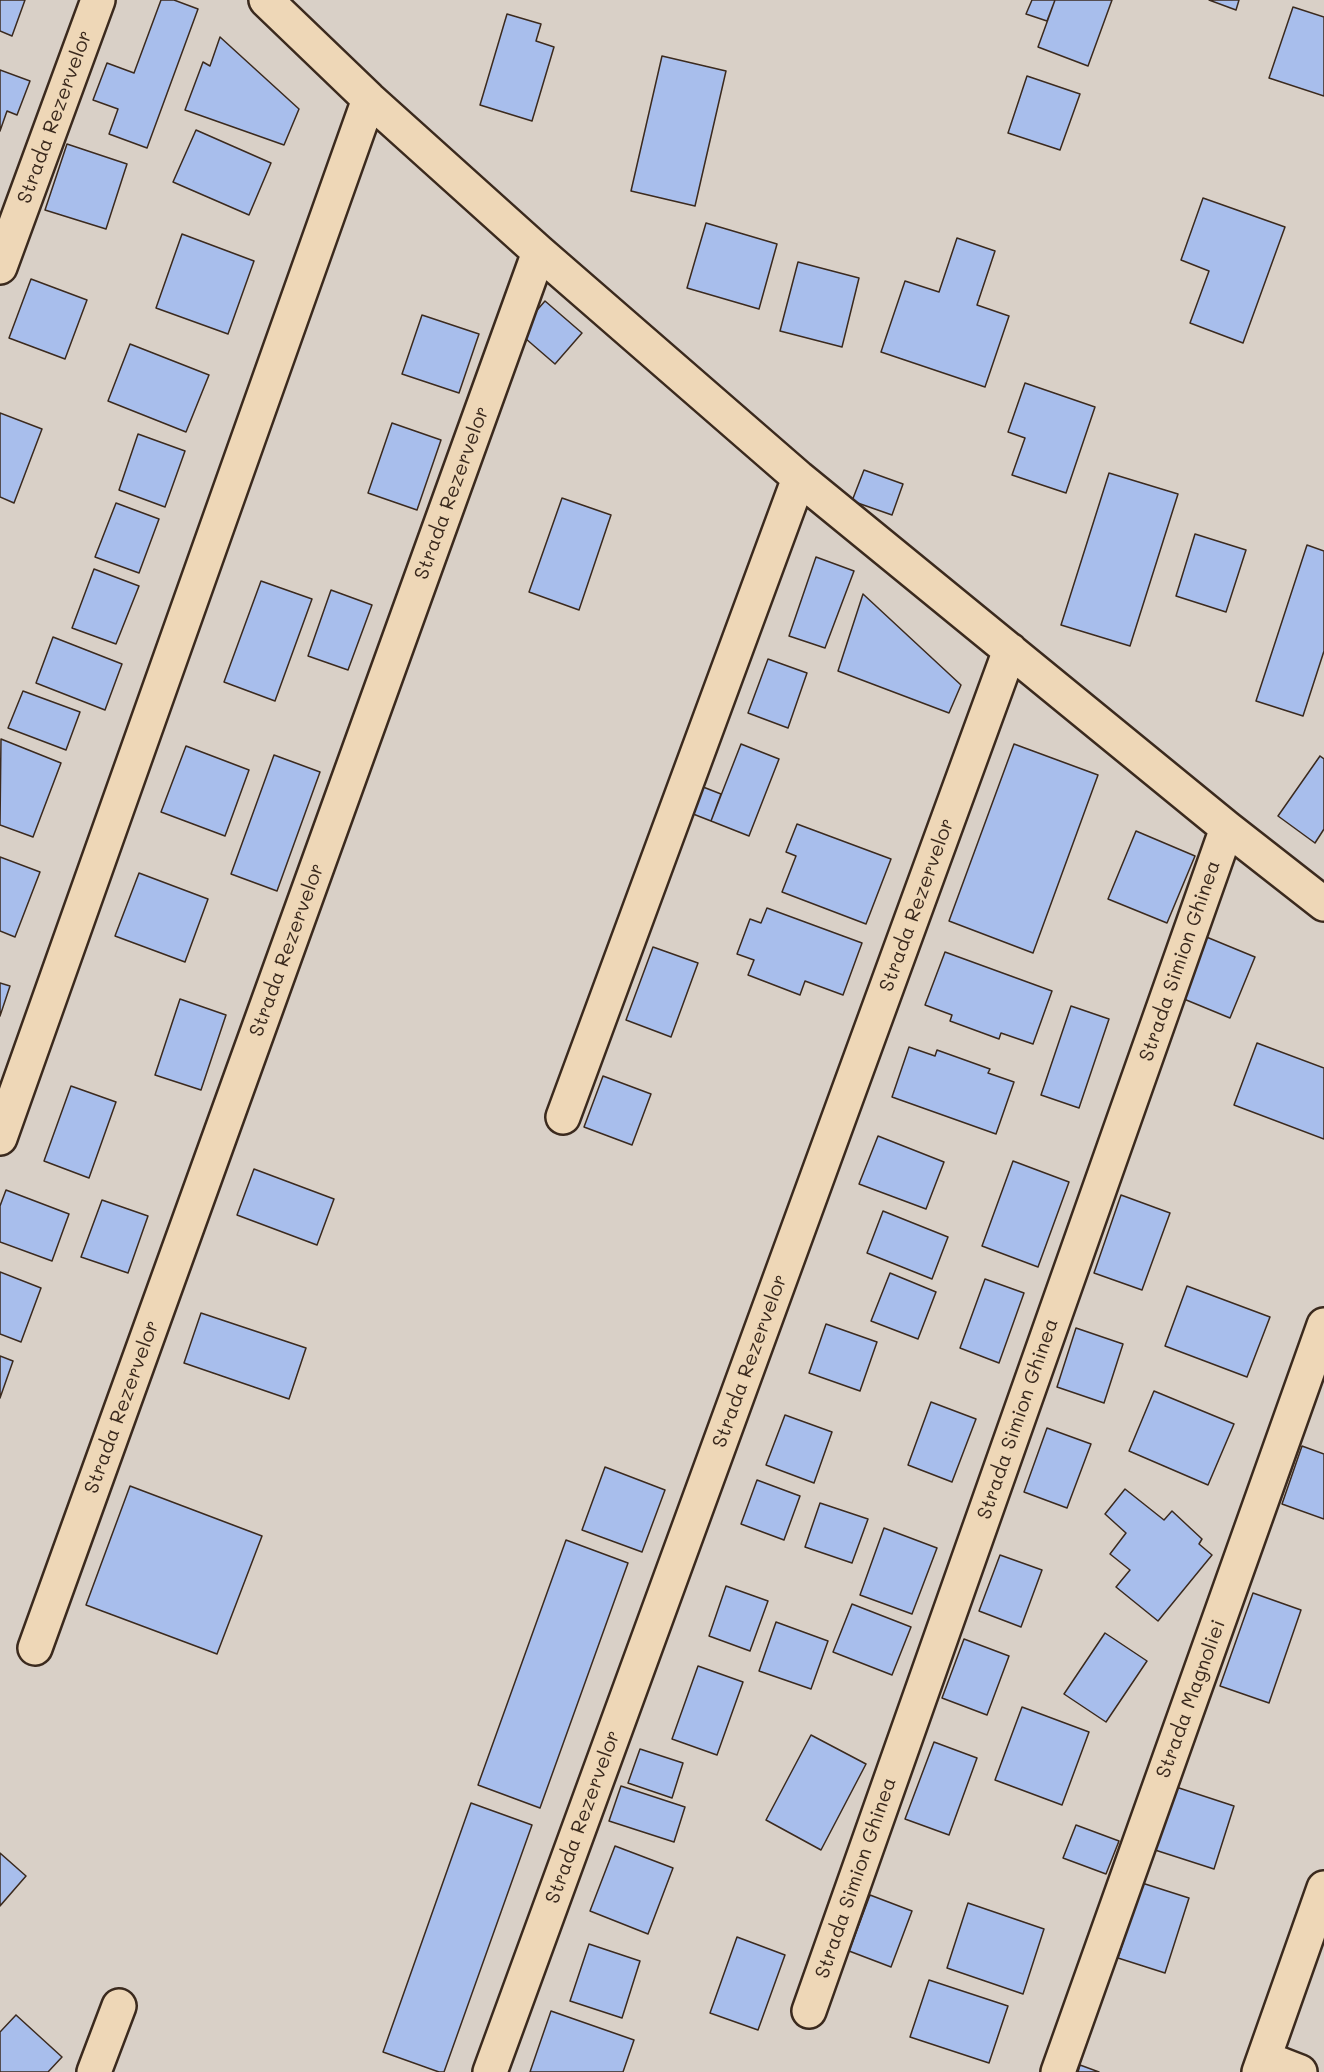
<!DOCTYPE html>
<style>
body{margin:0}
canvas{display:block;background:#d9d0c7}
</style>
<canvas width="1324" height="2072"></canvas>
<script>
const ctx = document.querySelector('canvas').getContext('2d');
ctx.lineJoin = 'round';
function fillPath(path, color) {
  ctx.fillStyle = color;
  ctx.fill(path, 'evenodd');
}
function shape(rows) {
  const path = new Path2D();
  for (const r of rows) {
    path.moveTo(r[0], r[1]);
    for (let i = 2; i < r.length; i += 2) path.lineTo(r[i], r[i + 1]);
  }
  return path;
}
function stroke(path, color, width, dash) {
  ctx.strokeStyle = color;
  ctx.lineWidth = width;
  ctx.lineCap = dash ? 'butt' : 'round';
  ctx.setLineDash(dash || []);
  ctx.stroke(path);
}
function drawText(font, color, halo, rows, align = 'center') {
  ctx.font = font + ' Mali,sans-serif';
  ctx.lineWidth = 5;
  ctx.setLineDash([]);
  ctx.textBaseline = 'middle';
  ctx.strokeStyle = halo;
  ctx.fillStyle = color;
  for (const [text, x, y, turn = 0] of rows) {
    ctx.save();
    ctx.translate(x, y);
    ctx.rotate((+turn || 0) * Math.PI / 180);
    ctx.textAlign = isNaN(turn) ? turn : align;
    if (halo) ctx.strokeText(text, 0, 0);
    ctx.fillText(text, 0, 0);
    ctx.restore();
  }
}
const building = shape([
 [0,0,25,0,12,36,0,31,0,0],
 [161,0,174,0,198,9,147,148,109,134,118,109,93,100,107,63,134,73,161,0],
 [1032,0,1055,0,1047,21,1026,14,1032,0],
 [1055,0,1112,0,1088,66,1038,47,1055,0],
 [1209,0,1239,0,1236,10,1209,0],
 [1293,7,1324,17,1324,96,1269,78,1293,7],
 [507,14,541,24,536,41,554,47,532,121,480,105,507,14],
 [220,37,299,109,284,145,185,110,203,62,210,66,220,37],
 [662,56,726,71,695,206,631,191,662,56],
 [0,70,30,81,17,115,7,111,0,131,0,70],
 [1027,76,1080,94,1060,150,1008,133,1027,76],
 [196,130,271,163,249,215,173,182,196,130],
 [67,144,127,164,106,229,45,210,67,144],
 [1203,198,1285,227,1243,343,1190,323,1209,271,1181,260,1203,198],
 [706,223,777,244,759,309,687,288,706,223],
 [182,234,254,261,228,334,156,308,182,234],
 [957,238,995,251,977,305,1009,316,985,387,881,352,905,281,939,292,957,238],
 [798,262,859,278,842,347,780,331,798,262],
 [31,279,87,300,65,359,9,338,31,279],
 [545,301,582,333,555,364,518,332,545,301],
 [422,315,479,334,459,393,402,374,422,315],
 [130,344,209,375,186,432,108,401,130,344],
 [1025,383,1095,407,1066,493,1012,475,1025,438,1008,432,1025,383],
 [0,413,42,429,14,503,0,497,0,413],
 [392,423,441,440,417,510,368,493,392,423],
 [138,434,185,451,165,507,119,490,138,434],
 [864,470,903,484,892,515,852,501,864,470],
 [1109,473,1178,494,1130,646,1061,625,1109,473],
 [562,498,611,515,579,610,529,592,562,498],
 [116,503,159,519,139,573,95,557,116,503],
 [1195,534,1246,550,1226,612,1176,596,1195,534],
 [1307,545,1324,551,1324,651,1303,716,1256,701,1307,545],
 [816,557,854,571,825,648,789,636,816,557],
 [94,569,139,586,116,644,72,628,94,569],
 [261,581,312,599,275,701,224,682,261,581],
 [331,590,372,605,348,670,308,656,331,590],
 [863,594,961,685,949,713,838,671,863,594],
 [53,637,122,664,105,710,36,683,53,637],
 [768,659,807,673,788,728,748,713,768,659],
 [23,691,80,712,66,750,8,728,23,691],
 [1,739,61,763,33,837,0,825,1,739],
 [741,744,779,759,749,836,711,821,741,744],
 [1014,744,1098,775,1033,953,949,921,1014,744],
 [186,746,249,770,225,836,161,812,186,746],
 [274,755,320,772,277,891,231,874,274,755],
 [1320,756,1324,759,1324,829,1315,843,1278,816,1320,756],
 [698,785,721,794,711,821,688,812,698,785],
 [797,824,891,859,866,924,782,892,796,856,786,852,797,824],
 [1136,831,1195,856,1167,923,1108,899,1136,831],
 [0,857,40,872,15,937,0,931,0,857],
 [139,873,208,899,185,962,115,936,139,873],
 [767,908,862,943,843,995,805,981,800,995,748,975,754,960,737,954,750,919,761,923,767,908],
 [1204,936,1255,957,1230,1018,1179,997,1204,936],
 [653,947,698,963,671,1037,626,1020,653,947],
 [945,952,1052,991,1033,1044,1001,1033,999,1039,950,1021,952,1015,925,1005,945,952],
 [0,983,10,986,0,1016,0,983],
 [180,999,226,1015,201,1090,155,1075,180,999],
 [1071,1006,1109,1019,1079,1108,1041,1095,1071,1006],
 [1257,1043,1324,1068,1324,1139,1234,1105,1257,1043],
 [909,1047,935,1056,937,1050,990,1069,988,1073,1014,1082,996,1134,892,1097,909,1047],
 [603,1076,651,1094,632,1145,584,1127,603,1076],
 [71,1086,116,1102,89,1178,44,1161,71,1086],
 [878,1136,944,1162,926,1209,859,1184,878,1136],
 [1013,1161,1069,1182,1038,1267,982,1246,1013,1161],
 [254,1169,334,1199,317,1245,237,1215,254,1169],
 [6,1190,69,1214,52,1261,0,1242,0,1206,6,1190],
 [1121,1195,1170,1213,1142,1290,1094,1273,1121,1195],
 [102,1200,148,1216,128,1273,81,1257,102,1200],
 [883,1211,948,1237,932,1279,867,1253,883,1211],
 [0,1272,41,1288,21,1342,0,1334,0,1272],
 [890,1273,936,1292,918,1339,871,1321,890,1273],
 [985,1279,1024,1293,999,1363,960,1348,985,1279],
 [1187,1286,1270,1317,1247,1377,1165,1346,1187,1286],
 [201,1313,306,1348,289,1399,184,1363,201,1313],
 [826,1324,877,1342,860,1391,809,1373,826,1324],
 [1076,1328,1123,1344,1104,1403,1057,1387,1076,1328],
 [0,1356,13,1361,0,1398,0,1356],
 [1154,1391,1234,1424,1208,1485,1129,1451,1154,1391],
 [931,1402,976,1419,952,1482,908,1465,931,1402],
 [785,1415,832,1432,814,1483,766,1465,785,1415],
 [1047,1428,1091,1444,1067,1508,1024,1492,1047,1428],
 [1302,1446,1324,1454,1324,1519,1282,1504,1302,1446],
 [605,1467,665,1490,642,1552,582,1530,605,1467],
 [757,1480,800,1496,784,1540,741,1524,757,1480],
 [130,1486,262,1536,217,1654,86,1605,130,1486],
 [1125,1489,1164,1520,1172,1511,1202,1539,1199,1544,1212,1555,1158,1621,1116,1587,1130,1570,1110,1554,1126,1533,1105,1514,1125,1489],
 [820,1503,868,1519,852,1563,805,1547,820,1503],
 [884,1528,937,1548,912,1614,860,1595,884,1528],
 [566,1540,628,1563,540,1808,478,1785,566,1540],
 [1000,1555,1042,1570,1021,1627,979,1611,1000,1555],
 [726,1586,768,1601,750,1651,709,1636,726,1586],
 [1253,1593,1301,1610,1269,1703,1220,1686,1253,1593],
 [852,1604,911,1627,892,1675,833,1652,852,1604],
 [776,1622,828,1641,811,1689,759,1671,776,1622],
 [1105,1633,1147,1661,1106,1722,1064,1694,1105,1633],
 [964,1639,1009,1656,987,1715,942,1698,964,1639],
 [698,1666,743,1682,717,1755,672,1739,698,1666],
 [1022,1707,1089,1732,1062,1805,995,1780,1022,1707],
 [811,1735,866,1764,821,1850,766,1820,811,1735],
 [934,1742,977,1758,949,1835,905,1819,934,1742],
 [640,1749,683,1763,672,1798,628,1783,640,1749],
 [621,1786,685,1807,674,1842,609,1821,621,1786],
 [1176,1787,1234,1806,1214,1869,1155,1850,1176,1787],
 [471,1803,532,1825,444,2072,439,2072,383,2052,471,1803],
 [1076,1825,1119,1841,1106,1874,1063,1858,1076,1825],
 [615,1846,673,1868,648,1934,590,1911,615,1846],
 [0,1853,26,1876,0,1906,0,1853],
 [1142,1883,1189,1898,1165,1973,1118,1958,1142,1883],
 [870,1895,912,1911,891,1967,849,1951,870,1895],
 [968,1903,1044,1929,1023,1994,947,1968,968,1903],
 [737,1937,785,1955,758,2030,710,2013,737,1937],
 [589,1944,640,1961,622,2018,570,2001,589,1944],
 [929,1980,1008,2006,989,2063,910,2037,929,1980],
 [551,2011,634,2040,623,2072,530,2072,551,2011],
 [16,2015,62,2057,48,2072,0,2072,0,2032,16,2015],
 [1080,2065,1099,2072,1078,2072,1080,2065]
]);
fillPath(building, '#a8beec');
stroke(building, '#3b2a1e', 1.5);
const minor = shape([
 [266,0,369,99,539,252,799,478,1227,828,1324,904],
 [0,267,98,0],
 [563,1117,799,478],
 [0,1138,369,99],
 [35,1648,539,252],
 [809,2011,1227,828],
 [1264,2058,1300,2072],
 [94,2072,119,2006],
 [490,2072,1010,650],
 [1058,2072,1324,1325],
 [1259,2072,1324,1888]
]);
stroke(minor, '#3b2a1e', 38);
stroke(minor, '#eed7b7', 33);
drawText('20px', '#3b2a1e', '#eed7b7', [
 ["Strada Rezervelor",55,117,-70],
 ["Strada Rezervelor",452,493,-70],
 ["Strada Rezervelor",917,905,-70],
 ["Strada Rezervelor",287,950,-70],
 ["Strada Simion Ghinea",1180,961,-71],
 ["Strada Rezervelor",750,1361,-70],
 ["Strada Rezervelor",122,1407,-70],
 ["Strada Simion Ghinea",1018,1419,-71],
 ["Strada Magnoliei",1191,1699,-70],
 ["Strada Rezervelor",583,1817,-70],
 ["Strada Simion Ghinea",856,1878,-71]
]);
</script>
